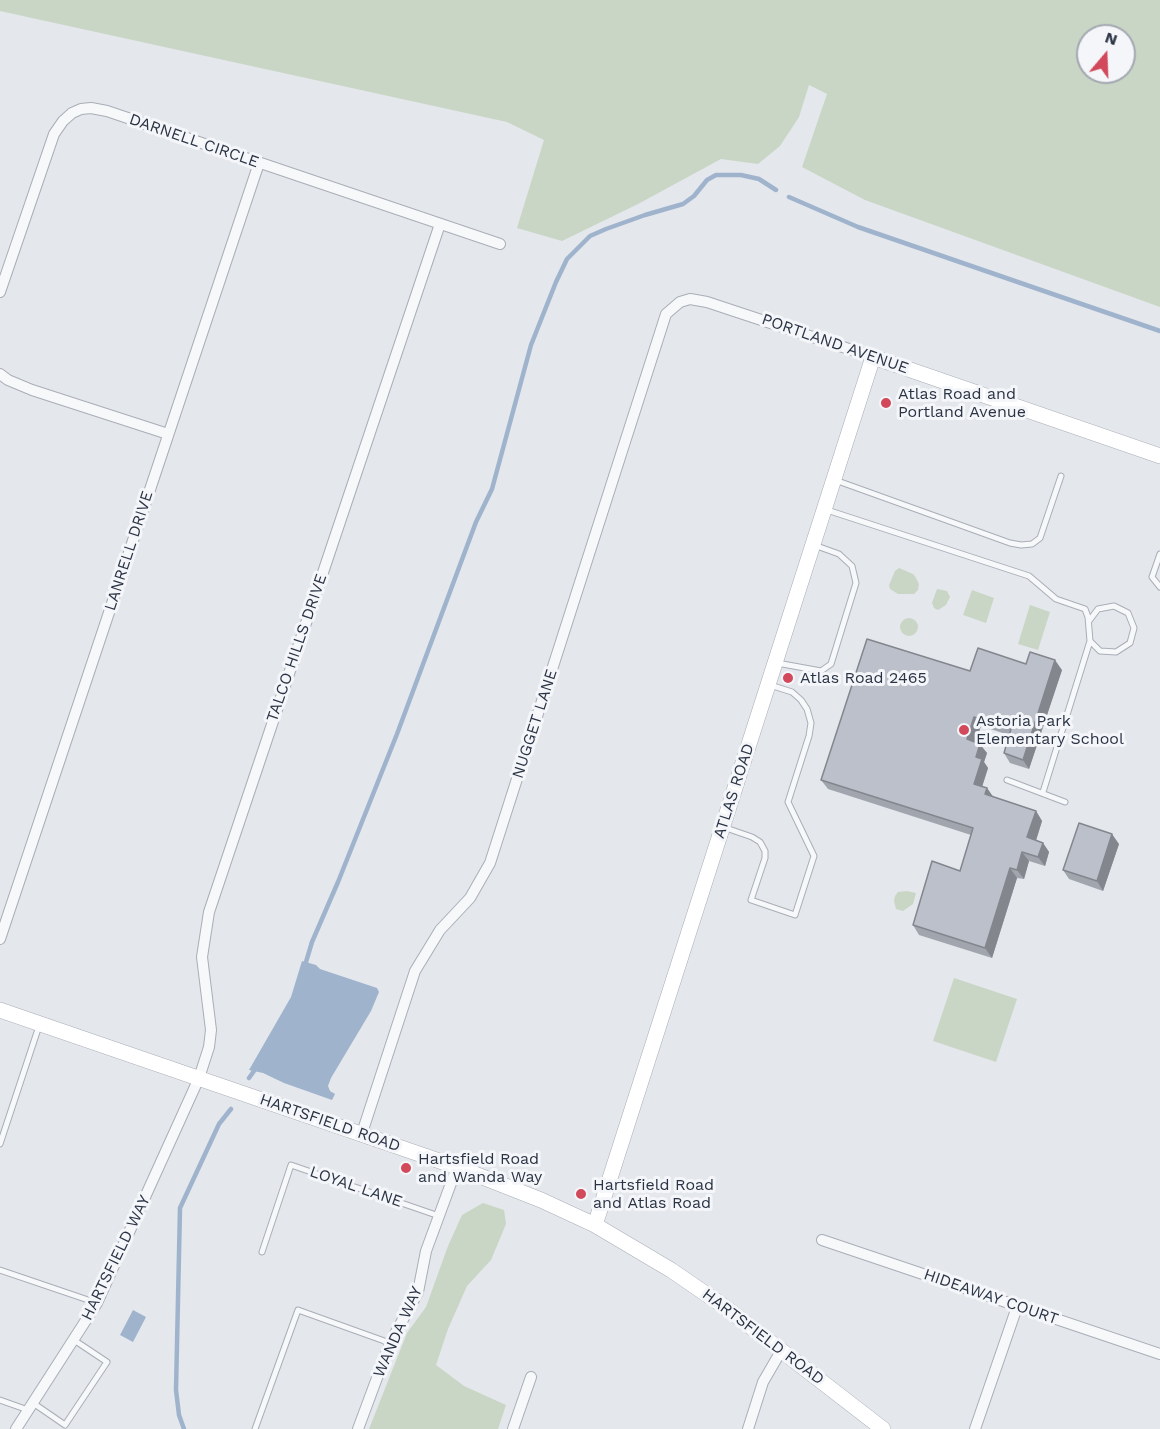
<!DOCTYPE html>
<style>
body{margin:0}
#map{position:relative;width:1160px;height:1429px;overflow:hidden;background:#e4e7ec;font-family:"Work Sans",sans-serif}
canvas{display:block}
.north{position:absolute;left:1076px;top:24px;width:60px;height:60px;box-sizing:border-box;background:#f4f6f9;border:2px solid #a4a8b1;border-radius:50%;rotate:19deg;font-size:16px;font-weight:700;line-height:24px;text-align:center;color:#2b3445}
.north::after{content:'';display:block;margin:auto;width:21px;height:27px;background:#d1495b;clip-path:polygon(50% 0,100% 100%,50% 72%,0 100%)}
</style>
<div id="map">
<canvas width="1160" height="1429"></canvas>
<div class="north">N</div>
</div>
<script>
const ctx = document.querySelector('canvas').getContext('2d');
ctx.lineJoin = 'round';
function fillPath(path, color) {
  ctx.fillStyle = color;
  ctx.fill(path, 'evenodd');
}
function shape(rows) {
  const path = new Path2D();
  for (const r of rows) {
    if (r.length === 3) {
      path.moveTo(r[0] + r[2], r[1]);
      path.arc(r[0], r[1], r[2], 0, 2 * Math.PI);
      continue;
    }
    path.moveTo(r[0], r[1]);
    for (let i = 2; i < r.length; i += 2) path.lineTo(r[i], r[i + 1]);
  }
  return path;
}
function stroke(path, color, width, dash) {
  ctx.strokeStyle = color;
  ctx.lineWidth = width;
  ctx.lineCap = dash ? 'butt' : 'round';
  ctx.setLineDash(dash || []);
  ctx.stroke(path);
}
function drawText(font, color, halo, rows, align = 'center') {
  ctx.font = font + ' "Work Sans",sans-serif';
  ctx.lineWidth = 6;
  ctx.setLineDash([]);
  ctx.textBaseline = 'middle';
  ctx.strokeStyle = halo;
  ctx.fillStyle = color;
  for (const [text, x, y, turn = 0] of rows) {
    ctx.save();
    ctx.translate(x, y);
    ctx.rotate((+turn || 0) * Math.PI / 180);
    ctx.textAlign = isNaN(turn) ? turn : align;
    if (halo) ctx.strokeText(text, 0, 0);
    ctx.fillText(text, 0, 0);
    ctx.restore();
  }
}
fillPath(shape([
 [0,0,1160,0,1160,307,865,200,802,167,827,94,809,85,799,117,780,146,758,164,721,159,638,204,562,241,517,228,544,140,507,122,0,11],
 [1088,36,1124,36,1124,72,1088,72],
 [899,568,913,574,916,578,919,584,918,590,914,594,898,594,890,589,889,585,895,571],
 [937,589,947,591,950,597,946,605,938,610,934,608,932,603],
 [972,590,994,598,986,623,963,615],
 [1030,605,1050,612,1038,650,1018,644],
 [909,627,9],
 [907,891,916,893,913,904,903,911,896,909,894,901,895,896,898,892],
 [954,978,1017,999,996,1062,933,1041],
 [483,1203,504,1210,506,1224,491,1260,467,1286,448,1329,436,1365,464,1386,506,1405,498,1429,369,1429,407,1333,426,1307,448,1246,462,1215]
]), '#c9d6c5');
fillPath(shape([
 [302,961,316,965,320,969,377,988,379,992,371,1011,331,1078,328,1086,330,1091,335,1094,332,1100,284,1083,263,1073,249,1070,291,997],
 [133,1310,146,1317,133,1342,120,1335]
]), '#9fb4cc');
stroke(shape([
 [789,197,858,227,1160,331],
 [306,962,312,942,338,882,397,734,476,522,492,489,531,345,556,282,567,259,590,236,606,229,645,215,683,204,694,196,707,180,716,175,741,175,759,179,776,190],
 [249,1078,254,1071],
 [184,1429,179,1415,176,1390,180,1208,219,1124,231,1109]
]), '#9fb4cc', 4.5);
const lane = shape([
 [835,480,1010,543,1021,545,1032,544,1040,538,1061,476],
 [827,510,1029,576,1056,599,1085,609,1088,617,1090,641,1043,792],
 [1160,554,1152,577,1160,587],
 [1089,621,1098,609,1114,606,1128,613,1134,628,1130,643,1116,652,1100,651,1090,641],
 [777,663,821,671,831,664,856,583,852,566,839,554,814,545],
 [1007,780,1065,802],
 [723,827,752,837,760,842,765,851,765,858,751,900,795,915,814,856,788,802,809,736,811,723,807,709,801,700,792,692,770,685],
 [0,1144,39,1026],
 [262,1252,291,1165,439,1216],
 [0,1270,97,1303],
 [0,1400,28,1410],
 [33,1403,65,1425,107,1362,74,1340],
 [255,1429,298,1310,390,1343]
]);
const street = shape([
 [0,292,54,134,63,121,72,113,81,109,91,108,107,111,500,244],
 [0,374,8,380,32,390,168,434],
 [0,939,259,163],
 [362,1133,415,971,440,930,470,898,490,863,666,314,680,302,690,299,707,302,873,357],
 [822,1240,1160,1354],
 [16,1429,97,1303,199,1078,209,1047,211,1030,202,957,209,912,440,224],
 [358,1429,390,1343,418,1292,426,1251,457,1167],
 [513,1429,531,1377],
 [748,1429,763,1382,781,1351],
 [975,1429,1017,1307]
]);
const secondary = shape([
 [0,1010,457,1167,541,1200,595,1225,671,1270,725,1307,883,1429],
 [595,1225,873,357,1160,456]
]);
stroke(lane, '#a9aeb7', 7);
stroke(street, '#a9aeb7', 12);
stroke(secondary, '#a9aeb7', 16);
stroke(lane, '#f7f8fa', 5);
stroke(street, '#f7f8fa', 10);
stroke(secondary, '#fff', 15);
fillPath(shape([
 [1026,664,1062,670,1029,769,1010,763,1004,753,1009,735,981,726,975,742,987,753,984,762,988,768,982,787,987,788,993,797,1036,811,1042,821,1036,840,1043,843,1049,852,1045,866,1029,861,1024,879,1017,878,992,958,919,935,913,925,960,871,971,835,828,789,821,780,970,671],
 [1119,844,1103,891,1069,879,1063,870]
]), '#a1a5ae');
fillPath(shape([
 [1055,660,1062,670,1029,769,1023,760],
 [974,717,981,726,973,749,967,739],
 [980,744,987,753,984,762,988,768,980,793,974,784,976,757],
 [987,788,994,798,985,794],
 [1036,811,1042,821,1034,847,1027,837],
 [1112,834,1119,844,1103,891,1097,881],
 [1043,843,1049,852,1045,866,1038,857],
 [1022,852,1029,861,1024,879,1017,870],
 [1010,868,1017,878,992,958,985,948]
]), '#83868d');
const building = shape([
 [867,639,970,671,978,648,1026,664,1030,652,1055,660,1023,760,1004,753,1011,729,974,717,967,739,980,744,976,757,982,759,974,784,987,788,985,794,1036,811,1027,837,1043,843,1038,857,1022,852,1017,870,1010,868,985,948,913,925,932,861,960,871,973,828,821,780,867,639],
 [1079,823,1112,834,1097,881,1063,870,1079,823]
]);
fillPath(building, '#bbc0ca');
stroke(building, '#83868d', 1.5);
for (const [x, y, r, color] of [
 [886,403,6,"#d1495b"],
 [788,678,6,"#d1495b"],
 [964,730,6,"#d1495b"],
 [406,1168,6,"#d1495b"],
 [581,1194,6,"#d1495b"]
]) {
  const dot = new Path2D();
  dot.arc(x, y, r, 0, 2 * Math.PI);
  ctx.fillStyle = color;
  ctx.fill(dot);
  stroke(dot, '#f4f6f9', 2);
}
drawText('16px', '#2b3445', '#f4f6f9', [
 ["DARNELL CIRCLE",194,141,19],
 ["PORTLAND AVENUE",835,344,19],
 ["LANRELL DRIVE",129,551,-72],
 ["TALCO HILLS DRIVE",297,648,-71],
 ["NUGGET LANE",535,724,-72],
 ["ATLAS ROAD",734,791,-72],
 ["HARTSFIELD ROAD",330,1123,19],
 ["LOYAL LANE",356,1187,19],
 ["HARTSFIELD WAY",116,1258,-64],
 ["HIDEAWAY COURT",991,1297,19],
 ["WANDA WAY",398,1332,-66],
 ["HARTSFIELD ROAD",763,1337,37]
]);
drawText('16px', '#2b3445', '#f4f6f9', [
 ["Atlas Road and",898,394],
 ["Portland Avenue",898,412],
 ["Atlas Road 2465",800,678],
 ["Astoria Park",976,721],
 ["Elementary School",976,739],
 ["Hartsfield Road",418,1159],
 ["and Wanda Way",418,1177],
 ["Hartsfield Road",593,1185],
 ["and Atlas Road",593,1203]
], 'left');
</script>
